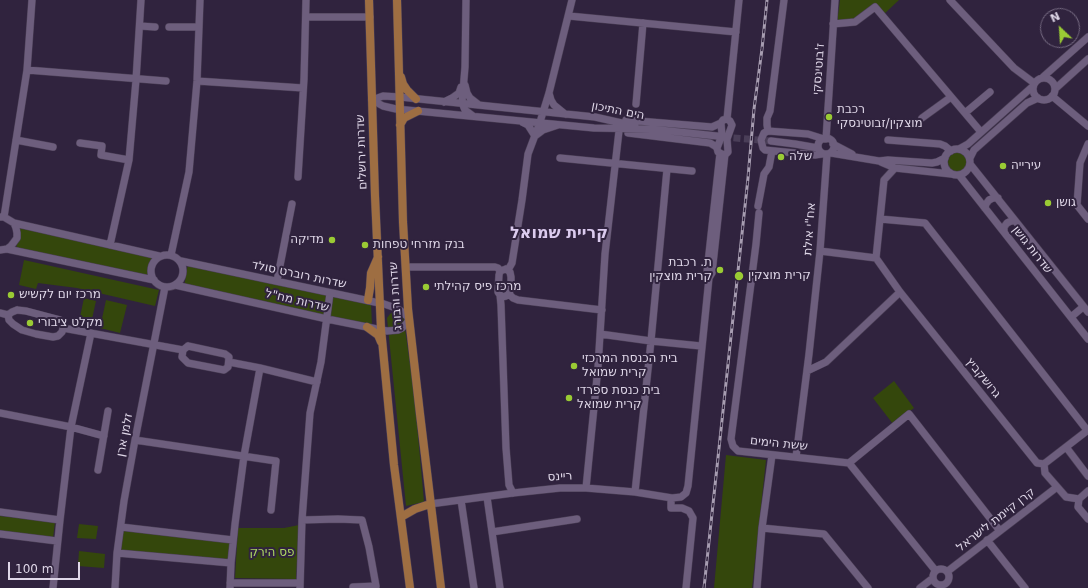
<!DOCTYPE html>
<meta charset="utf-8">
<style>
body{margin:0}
#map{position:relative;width:1088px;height:588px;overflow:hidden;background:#30233e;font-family:"DejaVu Sans",sans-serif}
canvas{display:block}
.north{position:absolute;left:1040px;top:8px;width:40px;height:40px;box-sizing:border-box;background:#30233e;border:1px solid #766b82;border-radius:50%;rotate:335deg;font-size:11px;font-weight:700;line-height:16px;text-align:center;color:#dfd7e8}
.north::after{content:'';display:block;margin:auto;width:14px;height:18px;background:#9acb34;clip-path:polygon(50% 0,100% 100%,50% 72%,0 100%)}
.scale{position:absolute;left:8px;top:562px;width:72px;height:18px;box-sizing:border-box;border:2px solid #dfd7e8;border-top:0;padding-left:5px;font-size:12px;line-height:14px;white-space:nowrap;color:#dfd7e8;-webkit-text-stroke:3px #30233e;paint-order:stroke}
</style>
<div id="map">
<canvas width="1088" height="588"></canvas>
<div class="north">N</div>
<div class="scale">100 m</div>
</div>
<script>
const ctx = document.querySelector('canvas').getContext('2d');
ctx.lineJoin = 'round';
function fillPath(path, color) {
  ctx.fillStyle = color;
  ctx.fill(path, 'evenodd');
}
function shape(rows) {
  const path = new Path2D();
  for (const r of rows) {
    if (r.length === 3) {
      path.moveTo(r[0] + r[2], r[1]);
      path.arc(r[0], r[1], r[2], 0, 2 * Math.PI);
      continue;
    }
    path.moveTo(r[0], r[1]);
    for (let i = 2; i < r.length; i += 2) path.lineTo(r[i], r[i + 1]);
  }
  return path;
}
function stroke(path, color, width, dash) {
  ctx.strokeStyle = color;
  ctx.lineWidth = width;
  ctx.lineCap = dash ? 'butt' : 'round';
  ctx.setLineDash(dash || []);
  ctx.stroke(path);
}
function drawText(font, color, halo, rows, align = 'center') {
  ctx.font = font + ' "DejaVu Sans","Noto Sans Hebrew",sans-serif';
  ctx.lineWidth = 4;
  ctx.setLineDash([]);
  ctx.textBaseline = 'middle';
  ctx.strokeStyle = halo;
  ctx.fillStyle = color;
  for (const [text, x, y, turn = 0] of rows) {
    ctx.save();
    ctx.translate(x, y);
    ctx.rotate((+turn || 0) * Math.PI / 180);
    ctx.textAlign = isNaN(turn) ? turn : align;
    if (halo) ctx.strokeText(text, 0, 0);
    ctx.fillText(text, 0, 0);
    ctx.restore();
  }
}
fillPath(shape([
 [840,0,899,0,882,16,874,7,855,22,837,23],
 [958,162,10],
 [20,226,152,256,147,279,16,250],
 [24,260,159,290,155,306,77,288,38,283,36,289,19,285],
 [188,264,328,295,326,317,184,287],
 [332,295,371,303,372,326,329,318],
 [84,298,96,301,92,319,80,317],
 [106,300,127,305,120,333,100,328],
 [398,311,403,315,414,391,424,502,406,506,387,318,390,314,393,312],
 [894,381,914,408,893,424,873,398],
 [726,455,766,460,752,588,714,588],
 [0,516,55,522,53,538,0,531],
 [79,524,98,526,96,539,77,538],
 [299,525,296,579,235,578,238,528,284,528],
 [123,530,230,542,229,560,120,551],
 [79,551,105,554,104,568,78,566]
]), '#34470c');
stroke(shape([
 [723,137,771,141]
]), '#4a3e58', 7, [7, 3.5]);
const minor = shape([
 [466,0,465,67,462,103,465,110,473,116],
 [950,0,1014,68,1034,83],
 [569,16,736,32],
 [306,17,370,17],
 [833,24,855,22,875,7,981,132],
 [140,26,155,27],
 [169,27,199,27],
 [27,70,166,81],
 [1043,77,1088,37],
 [1044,89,11],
 [197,81,303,88],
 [465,85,467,93,470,98,479,105],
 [1055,89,1088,59],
 [549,93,551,100,554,105,565,114],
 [1052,96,1088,126],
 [372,100,383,106,396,109,594,128,651,129,717,136],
 [372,100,383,96,400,97,595,117,635,126],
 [444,102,452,98,459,93,461,87],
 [636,104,643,23],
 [965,113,990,92],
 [922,118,951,97],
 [727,119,739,0],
 [727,119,730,121,732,125,727,139,728,152,726,154,723,155,718,152,717,148,722,135,721,123,723,120,727,119],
 [626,120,712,127,721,123],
 [522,122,528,125,535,136,543,130,558,125],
 [768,131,767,125,767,118,770,111,784,0],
 [628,133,710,143,715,146,717,148],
 [826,146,8],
 [826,139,835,0],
 [16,140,53,147],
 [888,140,940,144,945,146,951,151],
 [771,141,795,144,818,148],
 [80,143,102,146,101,155,129,160],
 [833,144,852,154],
 [1088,144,1080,163,1077,205,1088,219],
 [959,149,968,144,1032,87],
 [957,162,13],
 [831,153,879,161,888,160,932,163,937,162,945,158],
 [822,154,815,155,765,150,763,148,761,140,764,133,768,131,808,134,824,139],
 [560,158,692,171],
 [970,158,974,150,1027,103,1038,98],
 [881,162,895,168,951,174],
 [970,164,1088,312],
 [959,175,1088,339],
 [298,177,304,79,306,0],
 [758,206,764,174,769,167,772,151],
 [985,208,986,204,989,200,993,198,998,198],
 [759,213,756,244,731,439,733,446,738,451,849,463,935,570],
 [0,217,4,217,14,223,16,228,17,233,17,238,11,246,7,249,0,250],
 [4,217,27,70,32,0],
 [880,219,925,223,1087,430],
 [14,223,159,256],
 [1004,232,1004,227,1007,223,1011,221,1015,221],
 [110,245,129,160,136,80,141,0],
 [7,249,154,280],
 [820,251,876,258],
 [167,271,16],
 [171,255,189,172,197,81,200,0],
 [876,258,900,292,1037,463,1044,464],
 [876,258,884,180,895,168],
 [406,267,495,267,498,268,500,271],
 [506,269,510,272,511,277,511,287,509,294,506,296,502,297,500,295,498,292,499,275,500,271,506,269],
 [508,270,512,263,522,200,528,154,540,122,549,93,572,0],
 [709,278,712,273,725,154],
 [277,281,292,204],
 [175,285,327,319,387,331,398,330,402,328,407,323,409,318,401,311,396,308,384,304,181,261],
 [509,294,513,298,518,300,602,310],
 [500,295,501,305,506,448,509,485,513,493],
 [17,310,26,311,60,320,63,324,63,328,62,332,58,336,53,337,36,334,22,330,13,324,9,320,8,315,12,312,17,310],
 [0,313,8,315],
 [1071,317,1083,307],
 [63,328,183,350],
 [600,334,651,341,701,346],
 [188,346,225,354,229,357,228,367,224,370,188,363,182,357,183,350,188,346],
 [229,362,260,368,317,382],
 [807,371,826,362,900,292],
 [0,413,71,427,104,436],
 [135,440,276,461,271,510],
 [1066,447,1088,476],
 [796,457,809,354,820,251,827,154],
 [849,463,909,414,1000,531],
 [1044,464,1088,430],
 [1044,464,1045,473,1066,497,1079,499],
 [98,470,108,411],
 [586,488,598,367,605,254,619,131],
 [635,492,651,341,667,169],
 [487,497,500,588],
 [671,498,671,508,682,508,689,511,693,518,686,588],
 [1079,499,1078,507,1088,519],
 [1079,499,1088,491],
 [461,500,474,588],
 [430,504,513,493,560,488,586,488,635,492,672,498,681,497,686,493,688,486,709,278,707,272,720,153],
 [0,512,60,520],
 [302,520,338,519,362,520,369,547,376,586,353,587],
 [121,527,233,540],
 [762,528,824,534,868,588],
 [492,532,577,519],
 [0,534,57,541],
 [987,540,1025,588],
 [117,553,231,563],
 [941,577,8],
 [948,571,1057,487],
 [230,583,300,583],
 [53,588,60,520,71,427,91,333],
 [115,588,117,553,124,501,135,440,165,287],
 [230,588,231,563,235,524,244,456,260,368],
 [300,588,302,520,310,413,321,362,330,293],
 [757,588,762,528,772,455],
 [920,588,933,578]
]);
const major = shape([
 [369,0,375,196,381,329,394,465,410,588],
 [397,0,403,222,408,309,420,414,441,588],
 [401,77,403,84,407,90,416,99],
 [400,125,404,118,418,111],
 [368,300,370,288,371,273,378,257],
 [367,327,378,335,381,342],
 [401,517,415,509,430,504]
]);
stroke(minor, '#4c4057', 8);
stroke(major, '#4c4057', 9);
stroke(minor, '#6d5e7d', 7);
stroke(major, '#9e6e42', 8);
const rail = shape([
 [704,588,748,178,754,109,762,49,767,0]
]);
stroke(rail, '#a79db1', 3);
stroke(rail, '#30233e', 1.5, [4.5]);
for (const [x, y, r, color] of [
 [829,117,4,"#9acb34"],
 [781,157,4,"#9acb34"],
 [1003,166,4,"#9acb34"],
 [1048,203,4,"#9acb34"],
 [332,240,4,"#9acb34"],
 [365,245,4,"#9acb34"],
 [720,270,4,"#9acb34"],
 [739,276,5,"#9acb34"],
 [426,287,4,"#9acb34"],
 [11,295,4,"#9acb34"],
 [30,323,4,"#9acb34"],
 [574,366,4,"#9acb34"],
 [569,398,4,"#9acb34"]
]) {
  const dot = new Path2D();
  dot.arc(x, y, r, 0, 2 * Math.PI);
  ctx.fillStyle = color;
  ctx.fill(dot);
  stroke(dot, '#30233e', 1.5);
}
drawText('12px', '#dfd7e8', '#30233e', [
 ["ז'בוטינסקי",819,69,-86],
 ["הים התיכון",618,111,11],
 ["שדרות ירושלים",362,152,-92],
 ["אח\"י אילת",810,229,-86],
 ["שדרות גושן",1032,250,52],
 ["שדרות רוברט סולד",299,275,12],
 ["שדרות ורבורג",396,296,-94],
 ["שדרות מח\"ל",297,301,13],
 ["גרושקביץ",983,378,51],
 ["זלמן ארן",125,435,-79],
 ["ששת הימים",779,444,6],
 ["ריינס",560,477,-3],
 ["קרן קיימת לישראל",996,520,-38]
]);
drawText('12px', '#dfd7e8', '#30233e', [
 ["רכבת",837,110],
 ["מוצקין/זבוטינסקי",837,124],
 ["שלה",789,157],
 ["עירייה",1011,166],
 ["גושן",1056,203],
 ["מדיקה",324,240,"right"],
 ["בנק מזרחי טפחות",373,245],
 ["ת. רכבת",712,263,"right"],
 ["קרית מוצקין",712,277,"right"],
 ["קרית מוצקין",748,276],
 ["מרכז פיס קהילתי",434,287],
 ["מרכז יום לקשיש",19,295],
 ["מקלט ציבורי",38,323],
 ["בית הכנסת המרכזי",582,359],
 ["קרית שמואל",582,373],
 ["בית כנסת ספרדי",577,391],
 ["קרית שמואל",577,405]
], 'left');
drawText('12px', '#acd663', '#30233e', [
 ["פס הירק",272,553]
]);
drawText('bold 16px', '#dbcbee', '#30233e', [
 ["קריית שמואל",559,234]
]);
</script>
